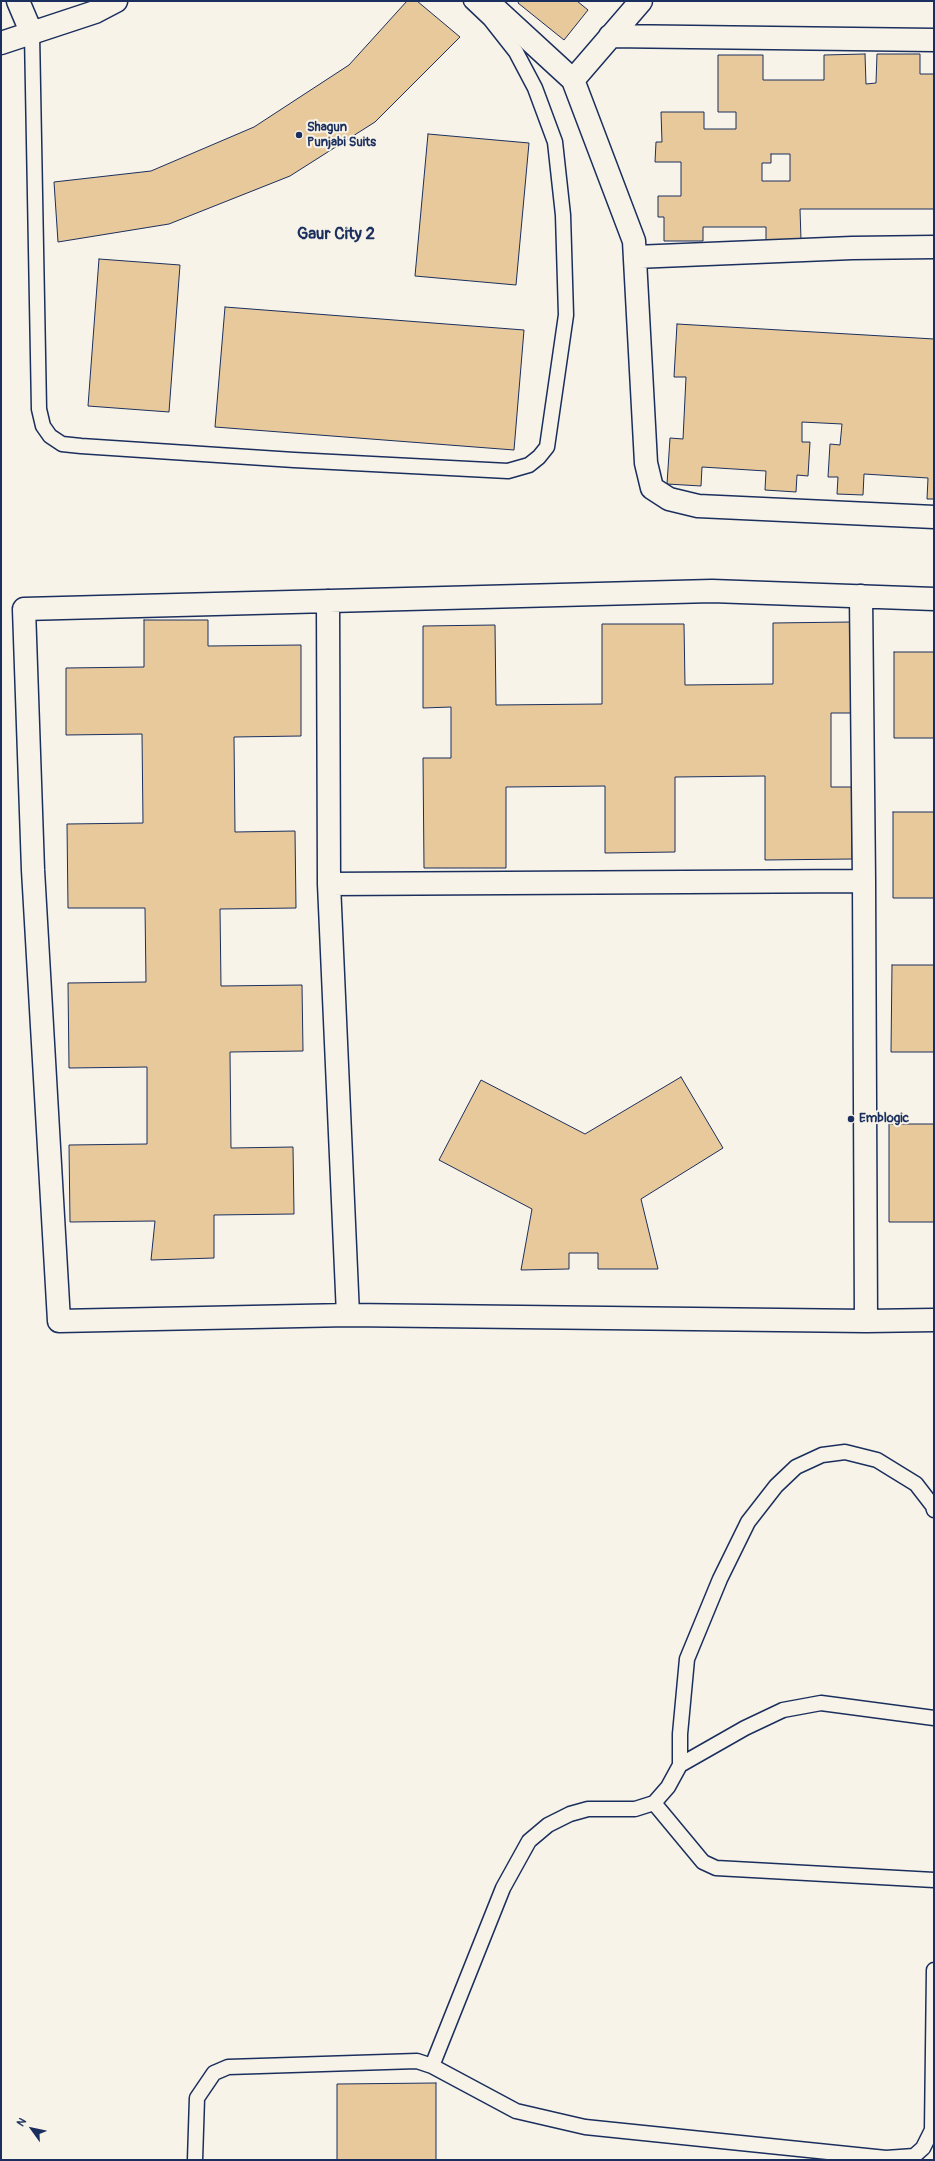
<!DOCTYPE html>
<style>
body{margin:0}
#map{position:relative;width:935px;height:2161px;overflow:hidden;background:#f7f3e8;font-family:Pangolin,sans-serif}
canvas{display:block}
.frame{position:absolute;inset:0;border:2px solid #1b2f5e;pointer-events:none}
.north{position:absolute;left:12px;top:2109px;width:40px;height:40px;-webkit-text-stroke:3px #f7f3e8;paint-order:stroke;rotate:303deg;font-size:11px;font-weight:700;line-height:16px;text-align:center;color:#1b2f5e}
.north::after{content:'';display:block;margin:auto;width:14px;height:18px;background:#1b2f5e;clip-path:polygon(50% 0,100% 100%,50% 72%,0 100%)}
</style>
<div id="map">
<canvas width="935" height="2161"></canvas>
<div class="frame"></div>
<div class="north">N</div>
</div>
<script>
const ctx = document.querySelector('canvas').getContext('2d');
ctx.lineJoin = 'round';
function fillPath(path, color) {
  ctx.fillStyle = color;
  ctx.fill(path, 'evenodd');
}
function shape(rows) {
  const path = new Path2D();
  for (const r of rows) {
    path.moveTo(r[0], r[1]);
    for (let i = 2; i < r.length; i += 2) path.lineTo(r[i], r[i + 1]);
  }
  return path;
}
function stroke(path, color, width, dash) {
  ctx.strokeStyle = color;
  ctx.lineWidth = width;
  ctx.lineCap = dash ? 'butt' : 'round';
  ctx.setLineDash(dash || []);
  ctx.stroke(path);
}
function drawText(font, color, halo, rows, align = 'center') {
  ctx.font = font + ' Pangolin,sans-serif';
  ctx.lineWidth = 4;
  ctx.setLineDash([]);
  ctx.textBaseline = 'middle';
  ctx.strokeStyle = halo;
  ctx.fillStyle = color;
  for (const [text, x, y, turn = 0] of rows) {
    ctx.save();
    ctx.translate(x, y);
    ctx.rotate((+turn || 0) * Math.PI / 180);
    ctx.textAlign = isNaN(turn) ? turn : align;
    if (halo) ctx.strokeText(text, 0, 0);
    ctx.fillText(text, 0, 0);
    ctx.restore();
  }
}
const building = shape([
 [407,1,417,1,460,37,375,122,290,176,169,224,58,242,54,182,151,171,254,127,349,65,407,1],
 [519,1,577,1,588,10,564,40,518,3,519,1],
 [865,54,866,84,876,83,877,54,920,54,920,74,934,74,934,209,800,209,801,240,766,240,766,227,703,227,703,241,664,241,664,217,658,217,658,196,681,196,681,162,655,162,656,142,662,142,661,112,704,112,704,129,736,129,736,112,718,112,718,55,763,55,763,80,824,80,824,55,865,54],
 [771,154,790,154,790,181,762,181,762,163,771,163,771,154],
 [428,134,529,143,516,285,415,276,428,134],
 [99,259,180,265,169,412,88,406,99,259],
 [225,307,524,330,514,450,215,427,225,307],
 [677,324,934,339,934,499,927,499,928,478,864,474,863,495,837,494,838,477,828,477,830,444,840,445,842,424,802,422,802,442,810,442,808,476,797,475,796,492,765,490,766,471,702,467,701,486,667,484,670,438,683,439,686,377,674,377,677,324],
 [144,620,208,620,208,646,301,645,301,736,234,737,235,832,295,831,296,908,220,909,221,986,302,985,303,1051,230,1052,231,1148,293,1147,294,1214,214,1215,214,1258,151,1260,155,1221,70,1222,69,1145,147,1144,147,1067,69,1068,68,983,146,982,145,908,68,908,67,824,143,823,142,734,66,735,66,668,144,667,144,620],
 [851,622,851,713,831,713,831,787,852,787,852,859,765,860,765,776,675,777,675,852,605,853,605,786,506,787,506,868,424,868,423,758,451,758,451,707,423,708,423,626,495,625,496,705,602,704,602,624,684,624,685,685,773,684,773,623,851,622],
 [894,652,934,652,934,738,894,738,894,652],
 [893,812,934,812,934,898,893,898,893,812],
 [892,965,934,965,934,1052,891,1052,892,965],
 [681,1077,723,1148,641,1199,658,1269,598,1269,598,1253,569,1253,569,1269,521,1270,532,1209,439,1160,481,1080,585,1134,681,1077],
 [889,1124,934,1124,934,1222,889,1222,889,1124],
 [436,2083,436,2160,337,2160,337,2084,436,2083]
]);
fillPath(building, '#e8c99b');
stroke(building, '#1b2f5e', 1);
const service = shape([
 [32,34,39,409,43,426,50,436,62,444,81,446,294,460,508,471,529,465,539,457,547,447,566,315,563,215,555,142,535,88,516,52,490,19,471,1],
 [680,1765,745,1728,783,1710,821,1703,934,1718],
 [654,1803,703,1862,716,1868,934,1880],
 [432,2066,503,1888,529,1841,548,1825,570,1814,588,1809,635,1809,654,1803,668,1787,680,1765,680,1734,687,1659,720,1579,748,1522,776,1486,796,1467,822,1455,845,1452,877,1460,916,1484,933,1506,934,1510],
 [195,2160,197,2098,214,2073,228,2067,417,2061,432,2066,516,2111,585,2127,886,2158,914,2156,923,2148,932,2130,934,1970]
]);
const minor = shape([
 [18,1,32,34],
 [487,1,573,80,634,241,646,463,652,488,669,499,698,506,934,517],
 [610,36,934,40],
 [1,43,95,12,116,1],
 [573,80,641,1],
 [635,257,852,248,934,247],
 [861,596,864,881],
 [934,599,712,591,24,609,33,870,59,1321,348,1315,866,1321,934,1320],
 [328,601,329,884],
 [348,1315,329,884,864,881,866,1321]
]);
stroke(service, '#1b2f5e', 17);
stroke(minor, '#1b2f5e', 25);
stroke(service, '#f7f3e8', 14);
stroke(minor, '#f7f3e8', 22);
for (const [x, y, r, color] of [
 [299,135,4,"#1b2f5e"],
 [851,1119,4,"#1b2f5e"]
]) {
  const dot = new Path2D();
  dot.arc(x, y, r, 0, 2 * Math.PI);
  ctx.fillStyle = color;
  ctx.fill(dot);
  stroke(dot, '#f7f3e8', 1.5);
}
drawText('bold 13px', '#1b2f5e', '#f7f3e8', [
 ["Shagun",307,128],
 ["Punjabi Suits",307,143],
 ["Emblogic",859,1119]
], 'left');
drawText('bold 17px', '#1b2f5e', '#f7f3e8', [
 ["Gaur City 2",336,235]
]);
</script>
